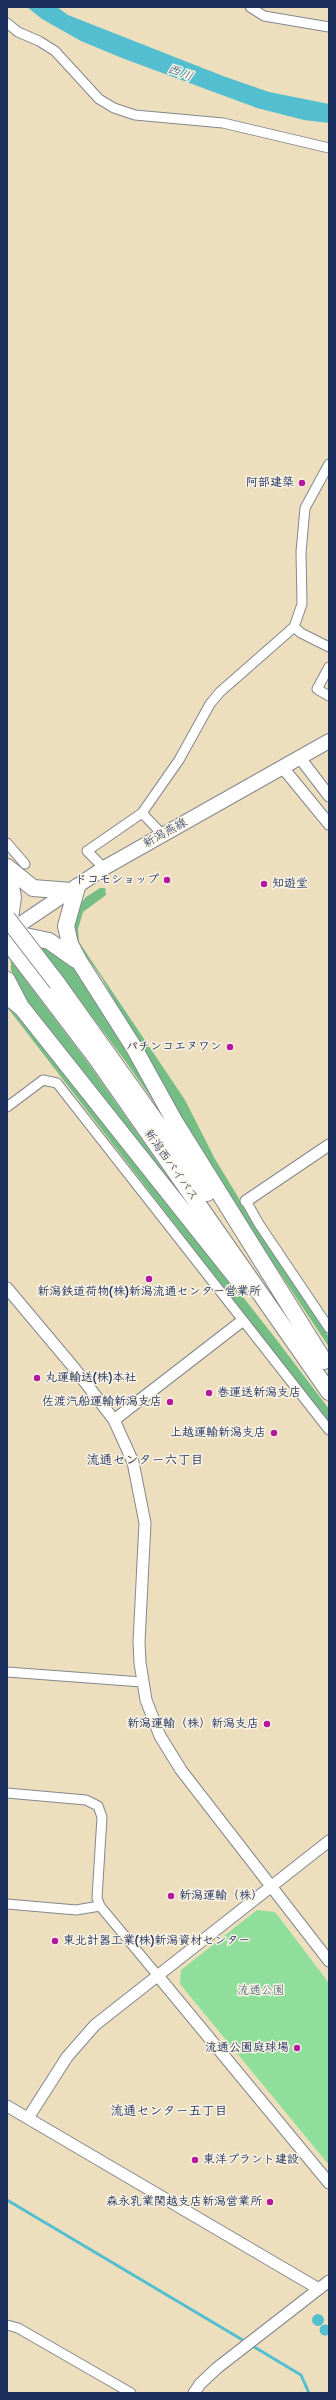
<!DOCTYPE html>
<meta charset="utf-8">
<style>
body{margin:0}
#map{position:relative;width:336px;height:2400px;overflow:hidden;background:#eddfbd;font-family:Delius,sans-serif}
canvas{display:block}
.frame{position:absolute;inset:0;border:8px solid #1b2f5e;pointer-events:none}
</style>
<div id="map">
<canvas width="336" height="2400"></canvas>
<div class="frame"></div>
</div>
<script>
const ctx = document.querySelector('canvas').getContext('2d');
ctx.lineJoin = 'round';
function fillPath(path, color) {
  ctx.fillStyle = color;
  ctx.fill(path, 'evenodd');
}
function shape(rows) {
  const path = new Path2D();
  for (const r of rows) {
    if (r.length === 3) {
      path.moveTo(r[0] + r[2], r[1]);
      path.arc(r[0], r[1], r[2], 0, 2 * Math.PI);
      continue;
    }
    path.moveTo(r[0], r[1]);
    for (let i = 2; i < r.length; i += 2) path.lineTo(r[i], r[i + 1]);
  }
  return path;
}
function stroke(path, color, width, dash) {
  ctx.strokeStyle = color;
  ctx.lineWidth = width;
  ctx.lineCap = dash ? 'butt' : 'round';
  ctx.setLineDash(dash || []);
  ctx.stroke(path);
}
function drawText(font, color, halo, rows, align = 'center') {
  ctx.font = font + ' Delius,"Klee One",sans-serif';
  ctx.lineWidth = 3;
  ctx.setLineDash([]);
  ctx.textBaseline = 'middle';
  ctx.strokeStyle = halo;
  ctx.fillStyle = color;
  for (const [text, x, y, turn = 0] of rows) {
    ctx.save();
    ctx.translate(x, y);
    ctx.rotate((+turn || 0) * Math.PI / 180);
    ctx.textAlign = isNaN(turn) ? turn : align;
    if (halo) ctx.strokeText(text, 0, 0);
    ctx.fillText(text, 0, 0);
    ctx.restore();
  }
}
fillPath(shape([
 [257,1910,275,1912,329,1983,329,2165,180,1984,181,1970]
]), '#90de9c');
fillPath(shape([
 [100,888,105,888,106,895,83,912,78,929,79,942,185,1100,215,1159,249,1215,329,1337,329,1347,232,1201,171,1101,101,977,75,941,71,916,86,897],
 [34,939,64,952,87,982,181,1141,126,1062],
 [11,961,88,1063,187,1204,50,1037,16,985,11,970],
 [7,1004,108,1125,276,1339,329,1409,329,1424,7,1007]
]), '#74bd84');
fillPath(shape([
 [27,7,57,7,68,15,223,76,269,92,329,104,329,123,304,120,257,108,122,58,81,41,42,19],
 [318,2320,6],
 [325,2330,5.5]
]), '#54bed1');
stroke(shape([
 [7,2200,246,2342],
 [251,2345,301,2375,309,2393]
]), '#54bed1', 3);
const minor = shape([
 [250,7,264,16,329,27],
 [7,23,18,32,39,41,55,51,99,99,114,108,135,115,223,123,329,148],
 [294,627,301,633,329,647],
 [329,667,317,689,329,696],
 [142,813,162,834],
 [7,843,25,864],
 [104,868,87,851,142,813,179,760,210,704,220,692,294,627,302,604,301,552,305,508,329,464],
 [7,1107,43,1080,57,1083,329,1430],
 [246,1201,259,1224,329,1328],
 [7,1672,142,1682],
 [7,1793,86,1800,98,1806,102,1817,97,1898,100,1906,158,1976],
 [7,1904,76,1910,100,1906],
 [7,2325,18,2328,131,2393]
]);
const tertiary = shape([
 [300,758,329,796],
 [283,768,329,824],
 [246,1201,329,1145],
 [7,1288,75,1369,114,1420,133,1462,145,1523,139,1642,140,1663,146,1700,160,1736,181,1770,329,1961],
 [114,1420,242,1321],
 [158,1976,329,2183],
 [7,2106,319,2289],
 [28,2118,67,2057,95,2025,329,1841],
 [194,2393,200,2384,217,2368,329,2281]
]);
const primary = shape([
 [7,933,104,868,329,741]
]);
const motorway = shape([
 [7,867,33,888,71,891],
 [7,868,13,897,8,932],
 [77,887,66,926,70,944,79,961,133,1046,175,1122,324,1361],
 [11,933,49,941,76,960],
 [7,941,96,1058,329,1392],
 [7,980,20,1005],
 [57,983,207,1193],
 [7,996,22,1008,238,1280]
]);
stroke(minor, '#84878e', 11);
stroke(tertiary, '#84878e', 13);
stroke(primary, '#84878e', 16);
stroke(motorway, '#84878e', 18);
stroke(minor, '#fff', 9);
stroke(tertiary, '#fff', 11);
stroke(primary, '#fff', 14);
stroke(motorway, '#fff', 16);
const motorwayBridge = shape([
 [7,918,57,983]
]);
stroke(motorwayBridge, '#84878e', 18, []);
stroke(motorwayBridge, '#fff', 16);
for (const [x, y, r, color] of [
 [302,483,4,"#b5179e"],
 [167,880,4,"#b5179e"],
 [264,884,4,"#b5179e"],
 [230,1047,4,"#b5179e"],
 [149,1279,4,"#b5179e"],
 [37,1378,4,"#b5179e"],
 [209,1393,4,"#b5179e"],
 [170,1402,4,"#b5179e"],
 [274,1433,4,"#b5179e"],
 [267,1724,4,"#b5179e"],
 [171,1896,4,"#b5179e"],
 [55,1941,4,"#b5179e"],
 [297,2048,4,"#b5179e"],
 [195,2160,4,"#b5179e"],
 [270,2202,4,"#b5179e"]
]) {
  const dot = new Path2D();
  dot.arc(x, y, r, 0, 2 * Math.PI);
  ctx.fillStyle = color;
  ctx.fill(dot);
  stroke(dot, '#fcf5e5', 1.5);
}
drawText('bold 12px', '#1b2f5e', '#fcf5e5', [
 ["阿部建築",294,483],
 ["ドコモショップ",159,880],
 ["知遊堂",272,884,"left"],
 ["パチンコエヌワン",222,1047],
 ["新潟鉄道荷物(株)新潟流通センター営業所",149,1292,"center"],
 ["丸運輸送(株)本社",45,1378,"left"],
 ["巻運送新潟支店",217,1393,"left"],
 ["佐渡汽船運輸新潟支店",162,1402],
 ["上越運輸新潟支店",266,1433],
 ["新潟運輸（株）新潟支店",259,1724],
 ["新潟運輸（株）",179,1896,"left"],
 ["東北計器工業(株)新潟資材センター",63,1941,"left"],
 ["流通公園庭球場",289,2048],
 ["東洋プラント建設",203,2160,"left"],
 ["森永乳業関越支店新潟営業所",262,2202]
], 'right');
drawText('12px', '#1b2f5e', '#fcf5e5', [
 ["新潟燕線",165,833,-29],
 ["新潟西バイパス",171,1165,55]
]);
drawText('12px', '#385b6e', '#fcf5e5', [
 ["流通公園",261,1991]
]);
drawText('italic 13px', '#2c5a80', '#fcf5e5', [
 ["西川",180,73,21]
]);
drawText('bold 13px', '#1b2f5e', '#fcf5e5', [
 ["流通センター六丁目",145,1460],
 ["流通センター五丁目",169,2111]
]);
</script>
